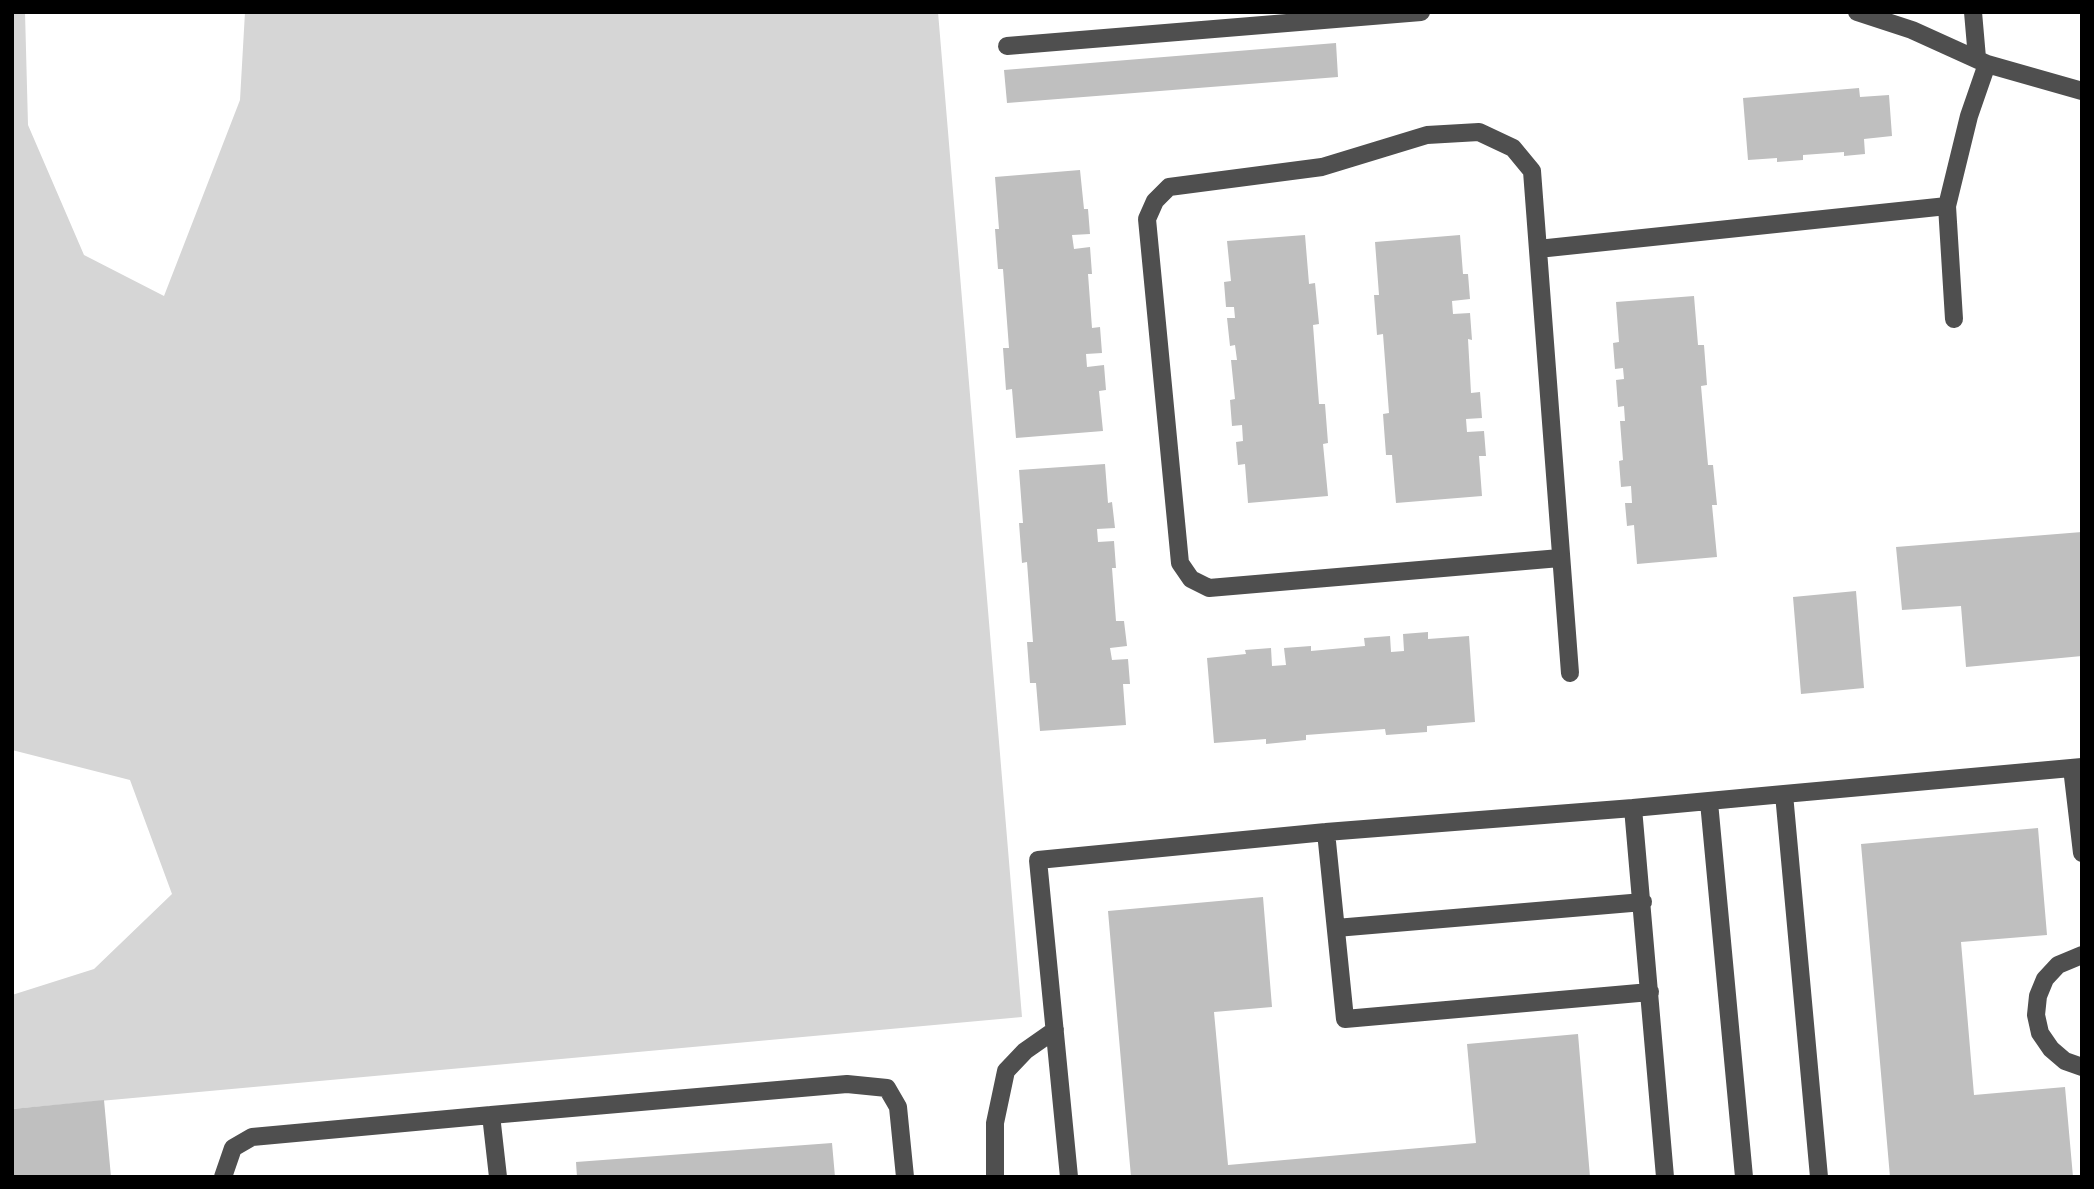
<!DOCTYPE html>
<style>
body{margin:0}
#map{position:relative;width:2094px;height:1189px;overflow:hidden;background:#fff;font-family:Karla,sans-serif}
canvas{display:block}
.frame{position:absolute;inset:0;border:14px solid #000;pointer-events:none}
</style>
<div id="map">
<canvas width="2094" height="1189"></canvas>
<div class="frame"></div>
</div>
<script>
const ctx = document.querySelector('canvas').getContext('2d');
ctx.lineJoin = 'round';
function fillPath(path, color) {
  ctx.fillStyle = color;
  ctx.fill(path, 'evenodd');
}
function shape(rows) {
  const path = new Path2D();
  for (const r of rows) {
    path.moveTo(r[0], r[1]);
    for (let i = 2; i < r.length; i += 2) path.lineTo(r[i], r[i + 1]);
  }
  return path;
}
function stroke(path, color, width, dash) {
  ctx.strokeStyle = color;
  ctx.lineWidth = width;
  ctx.lineCap = dash ? 'butt' : 'round';
  ctx.setLineDash(dash || []);
  ctx.stroke(path);
}
fillPath(shape([
 [12,12,25,12,28,125,84,255,164,296,240,100,245,12,938,12,1022,1017,12,1109,12,995,94,969,172,894,130,780,12,750]
]), '#d6d6d6');
fillPath(shape([
 [1336,43,1338,77,1007,103,1004,70],
 [1859,88,1860,97,1889,95,1892,136,1864,139,1865,154,1844,156,1844,152,1803,155,1803,160,1777,162,1777,158,1748,160,1743,98],
 [1080,170,1084,209,1088,209,1090,234,1072,235,1074,249,1090,247,1092,274,1088,274,1092,328,1100,327,1102,353,1086,354,1087,367,1104,365,1106,390,1099,391,1103,431,1016,438,1012,389,1006,390,1003,348,1009,348,1003,269,998,269,995,229,999,229,995,177],
 [1305,235,1309,284,1315,283,1319,324,1313,325,1319,404,1325,404,1328,443,1323,444,1328,496,1248,503,1245,464,1238,465,1236,442,1243,441,1242,425,1232,426,1230,400,1235,399,1231,360,1237,360,1235,345,1230,346,1227,318,1235,318,1234,307,1226,307,1224,282,1231,281,1227,241],
 [1460,235,1463,274,1468,274,1470,299,1452,301,1453,314,1470,313,1472,340,1468,339,1471,393,1480,392,1482,418,1466,419,1467,432,1484,431,1486,456,1479,456,1482,496,1396,503,1392,455,1386,455,1383,414,1389,413,1383,334,1377,335,1374,295,1379,295,1375,242],
 [1694,296,1698,345,1704,345,1707,385,1701,386,1708,465,1713,465,1717,505,1712,505,1717,557,1637,564,1634,525,1627,526,1625,503,1632,503,1631,486,1621,487,1619,461,1623,460,1620,421,1625,421,1624,406,1618,407,1616,380,1624,379,1623,368,1615,369,1613,343,1619,342,1616,302],
 [1105,464,1108,503,1112,502,1115,528,1097,529,1098,542,1114,541,1116,568,1112,568,1116,621,1124,621,1127,646,1110,648,1112,660,1128,659,1130,684,1123,684,1126,725,1040,731,1036,683,1030,683,1027,642,1033,642,1027,562,1022,563,1019,523,1023,523,1019,470],
 [2082,532,2082,656,1966,667,1961,606,1902,610,1896,547],
 [1856,591,1864,688,1801,694,1793,597],
 [1428,632,1428,639,1469,636,1475,722,1427,726,1427,732,1386,735,1385,729,1306,735,1306,740,1266,744,1266,739,1214,743,1207,658,1246,654,1245,650,1271,648,1272,666,1286,665,1284,648,1311,646,1311,651,1365,646,1364,638,1390,636,1391,652,1404,651,1403,634],
 [2038,828,2047,935,1961,942,1974,1095,2065,1087,2073,1177,1890,1177,1861,844],
 [1263,897,1272,1007,1214,1012,1228,1165,1476,1143,1467,1044,1578,1034,1590,1177,1131,1177,1108,911],
 [104,1100,111,1177,12,1177,12,1109],
 [832,1143,835,1177,577,1177,576,1162]
]), '#bfbfbf');
stroke(shape([
 [1857,12,1912,30,1987,64,2082,91],
 [1973,12,1977,58],
 [1007,46,1421,12],
 [1538,249,1947,206],
 [1954,319,1947,206,1969,116,1987,64],
 [1560,558,1209,588,1191,579,1180,563,1147,219,1155,201,1169,187,1322,167,1427,135,1479,132,1513,148,1532,171,1570,673],
 [2072,768,2082,853],
 [1709,802,1744,1177],
 [1633,808,1784,794],
 [1326,832,1345,1019,1650,992],
 [1336,928,1643,902],
 [2082,955,2058,965,2045,979,2038,996,2036,1015,2040,1033,2051,1049,2065,1061,2082,1067],
 [223,1177,233,1148,252,1137,491,1115],
 [498,1177,491,1115,847,1084,887,1088,898,1107,905,1177],
 [995,1177,995,1123,1006,1071,1025,1051,1055,1030],
 [1069,1177,1038,860,1326,832,1633,808,1665,1177],
 [1819,1177,1784,794,2082,767]
]), '#4f4f4f', 18);
</script>
